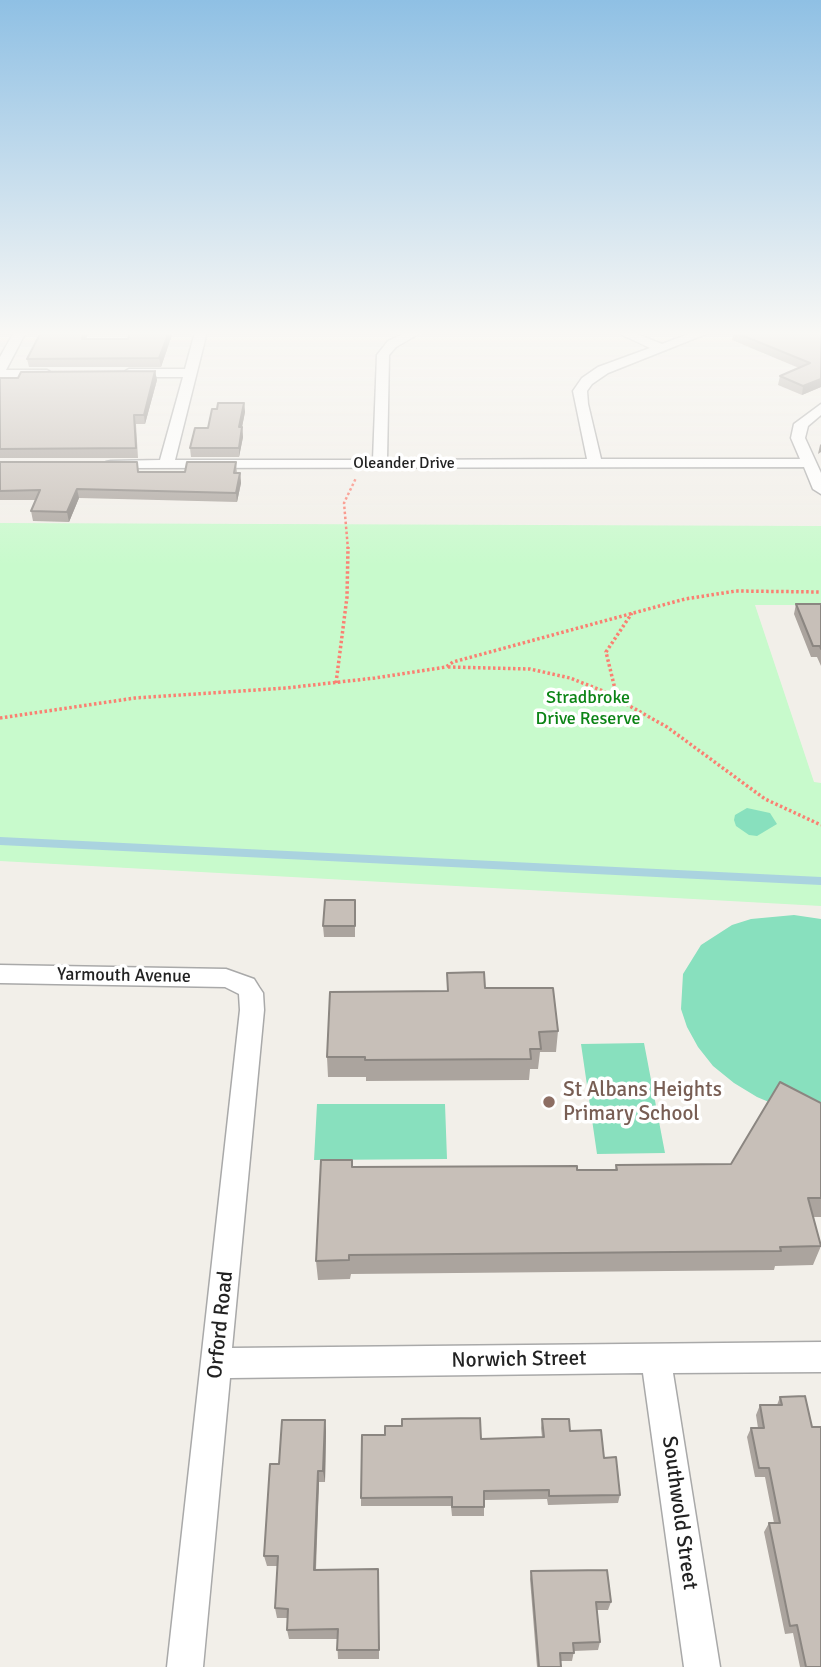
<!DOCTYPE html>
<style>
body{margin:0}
canvas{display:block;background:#f2efe9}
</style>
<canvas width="821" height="1667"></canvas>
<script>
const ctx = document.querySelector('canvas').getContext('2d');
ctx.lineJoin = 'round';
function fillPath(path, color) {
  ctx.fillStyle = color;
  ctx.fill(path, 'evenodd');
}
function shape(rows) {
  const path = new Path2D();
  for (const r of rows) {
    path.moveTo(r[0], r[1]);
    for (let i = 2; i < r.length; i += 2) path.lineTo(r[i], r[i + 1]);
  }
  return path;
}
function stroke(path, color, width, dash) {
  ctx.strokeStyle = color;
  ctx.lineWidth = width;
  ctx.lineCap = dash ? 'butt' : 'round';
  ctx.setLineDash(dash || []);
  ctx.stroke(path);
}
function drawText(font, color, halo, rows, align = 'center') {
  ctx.font = font + ' Signika,sans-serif';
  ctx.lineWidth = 7;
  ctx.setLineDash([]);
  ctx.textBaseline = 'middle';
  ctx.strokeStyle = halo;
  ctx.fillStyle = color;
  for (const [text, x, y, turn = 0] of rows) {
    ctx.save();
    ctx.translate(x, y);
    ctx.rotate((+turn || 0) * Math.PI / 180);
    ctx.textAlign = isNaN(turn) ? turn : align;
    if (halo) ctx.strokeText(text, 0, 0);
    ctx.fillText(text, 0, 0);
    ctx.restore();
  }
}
fillPath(shape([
 [0,523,821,526,821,605,755,605,814,782,821,783,821,906,0,861]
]), '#c8facc');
fillPath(shape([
 [747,808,770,813,777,824,757,836,749,835,736,826,734,820,735,815],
 [794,915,821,919,821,1117,783,1108,757,1097,734,1083,713,1066,698,1047,687,1027,681,1009,683,974,701,945,732,925,751,919],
 [644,1043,665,1153,597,1154,581,1044],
 [317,1104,445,1104,447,1159,314,1160]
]), '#88e0be');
stroke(shape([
 [0,841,821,881]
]), '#aad3df', 8);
const street = shape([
 [14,332,26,332,6,370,47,370,54,374,52,377,0,378,0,357,14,332],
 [195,332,207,332,175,460,373,460,377,355,388,341,407,332,422,332,396,347,389,355,387,460,587,459,573,391,582,378,598,367,650,348,616,332,632,332,662,344,694,332,711,332,608,373,592,384,587,391,588,404,601,459,800,459,791,438,794,424,821,404,821,415,808,426,805,438,821,473,821,494,813,489,804,467,106,468,104,465,106,462,111,461,160,460,183,377,129,377,122,373,129,369,185,369,195,332],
 [0,965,226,969,254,979,259,987,263,993,264,1010,232,1348,821,1342,821,1372,673,1373,720,1667,684,1667,643,1373,230,1378,203,1667,167,1667,240,1010,239,994,225,987,0,983,0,965]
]);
stroke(street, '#a9a9a9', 3);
stroke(shape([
 [348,549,344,503,356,478]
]), '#fa8072', 2.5, [2.5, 2.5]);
stroke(shape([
 [448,667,530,669,570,678,603,691,667,727,765,799,821,825],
 [336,683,347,597,348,547],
 [631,704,615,689,606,652,632,613],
 [0,718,135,698,286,688,375,678,446,667,453,662,685,599,736,591,821,592]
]), '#fa8072', 3.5, [2.5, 2.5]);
fillPath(street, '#fff');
fillPath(shape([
 [173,332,161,367,29,367,27,359,87,339,128,339],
 [734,332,821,332,821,387,802,395,778,385,780,376,799,368,732,340],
 [155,371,157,380,145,424,136,424,138,458,0,458,0,378],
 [244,403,245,412,242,427,243,437,239,457,191,457,190,448,208,428,217,409],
 [0,461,139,472,185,472,236,462,237,473,240,473,241,483,237,502,79,498,69,522,33,521,31,511,36,500,0,500],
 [796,604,821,604,821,666,817,657,811,657,794,614],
 [355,900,355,937,324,937,323,926],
 [447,973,485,988,558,1031,556,1052,540,1052,538,1069,530,1069,529,1080,366,1081,366,1077,328,1077,327,1057,447,991],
 [821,1103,821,1217,813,1217,821,1246,813,1265,775,1266,774,1270,351,1274,350,1279,318,1280,316,1261,353,1167,615,1170,616,1165,731,1164],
 [805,1396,821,1667,800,1667,793,1633,785,1634,764,1532,769,1523,774,1523,765,1477,755,1477,747,1437,751,1428,758,1428,756,1415,760,1405,777,1405,780,1397],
 [542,1419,570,1431,604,1458,620,1495,618,1503,548,1505,547,1499,484,1500,484,1516,452,1516,451,1506,361,1506,361,1498,385,1435,481,1439,542,1437,541,1428],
 [325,1420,326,1431,325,1482,319,1482,316,1570,379,1579,379,1659,338,1659,337,1639,289,1639,287,1630,287,1618,277,1618,275,1608,278,1566,267,1566,264,1556,279,1464],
 [531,1571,611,1602,608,1610,597,1610,600,1642,598,1650,574,1651,572,1661,560,1661,561,1667,537,1667,530,1579]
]), '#aba49e');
fillPath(shape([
 [85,332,89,332,83,347,82,339],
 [169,332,173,332,161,367,159,358],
 [155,371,157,380,145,424,144,415],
 [821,379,821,387,802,395,803,386],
 [244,403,245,412,240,437,239,427],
 [242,427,243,437,239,457,239,448],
 [821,444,821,452,818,454,820,445],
 [240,473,241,483,237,502,236,493],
 [77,489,79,498,69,522,67,512],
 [325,1420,326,1431,325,1482,323,1471],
 [318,1471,319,1482,315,1580,314,1570]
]), '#8b8681');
const building = shape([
 [41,332,85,332,82,339,128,339,130,332,169,332,159,358,27,359,41,332],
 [734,332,821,332,821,379,803,386,780,376,810,363,734,332],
 [155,371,144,415,134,415,136,448,0,449,0,378,18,378,21,372,155,371],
 [218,403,244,403,239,427,242,427,239,448,190,448,195,428,208,428,212,409,217,409,218,403],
 [0,462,137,462,138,472,185,472,187,462,236,462,234,473,240,473,236,493,77,489,67,512,31,511,40,490,0,491,0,462],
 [796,604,821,604,821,649,820,646,813,646,796,604],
 [325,900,355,900,355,926,323,926,325,900],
 [484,972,485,988,553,988,558,1031,539,1032,541,1049,530,1049,531,1059,365,1060,365,1057,327,1057,330,992,448,991,447,973,484,972],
 [780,1082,821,1103,821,1198,808,1198,821,1246,780,1247,781,1251,349,1255,349,1260,316,1261,321,1160,352,1160,352,1167,577,1166,577,1170,617,1170,616,1165,731,1164,780,1082],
 [805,1396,812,1427,821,1427,821,1667,806,1667,797,1625,790,1626,769,1523,780,1523,769,1468,759,1468,751,1428,764,1428,760,1405,782,1405,780,1397,805,1396],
 [480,1418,481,1439,544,1437,542,1419,569,1419,570,1431,601,1430,604,1458,616,1457,620,1495,549,1496,549,1490,484,1491,484,1507,452,1507,452,1497,361,1498,362,1435,385,1435,385,1426,402,1426,402,1419,480,1418],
 [282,1420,325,1420,323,1471,318,1471,314,1570,378,1569,379,1650,337,1650,338,1629,287,1630,288,1609,275,1608,278,1556,264,1556,270,1464,279,1464,282,1420],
 [607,1570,611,1602,596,1602,600,1642,573,1643,574,1653,560,1653,561,1667,539,1667,531,1571,607,1570]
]);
fillPath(building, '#c7bfb8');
stroke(building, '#8b8681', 2);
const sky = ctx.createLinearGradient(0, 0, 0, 565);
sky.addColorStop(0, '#8fc0e4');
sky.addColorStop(0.59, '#f9f8f5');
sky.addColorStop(1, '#f9f8f500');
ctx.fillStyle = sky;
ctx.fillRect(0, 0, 821, 565);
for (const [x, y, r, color] of [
 [549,1102,7,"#8d6e63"]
]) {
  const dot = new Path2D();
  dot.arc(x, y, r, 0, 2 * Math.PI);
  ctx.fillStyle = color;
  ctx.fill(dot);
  stroke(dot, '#fff', 2.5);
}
drawText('16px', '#222', '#fff', [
 ["Oleander Drive",404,464]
]);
drawText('18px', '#0c8416', '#fff', [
 ["Stradbroke",588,698],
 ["Drive Reserve",588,719]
]);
drawText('18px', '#222', '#fff', [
 ["Yarmouth Avenue",124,976,1]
]);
drawText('21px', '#785e54', '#fff', [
 ["St Albans Heights",563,1090],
 ["Primary School",563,1114]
], 'left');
drawText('21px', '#222', '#fff', [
 ["Orford Road",221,1325,-84],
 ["Norwich Street",519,1360,-1],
 ["Southwold Street",679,1513,82]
]);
</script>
